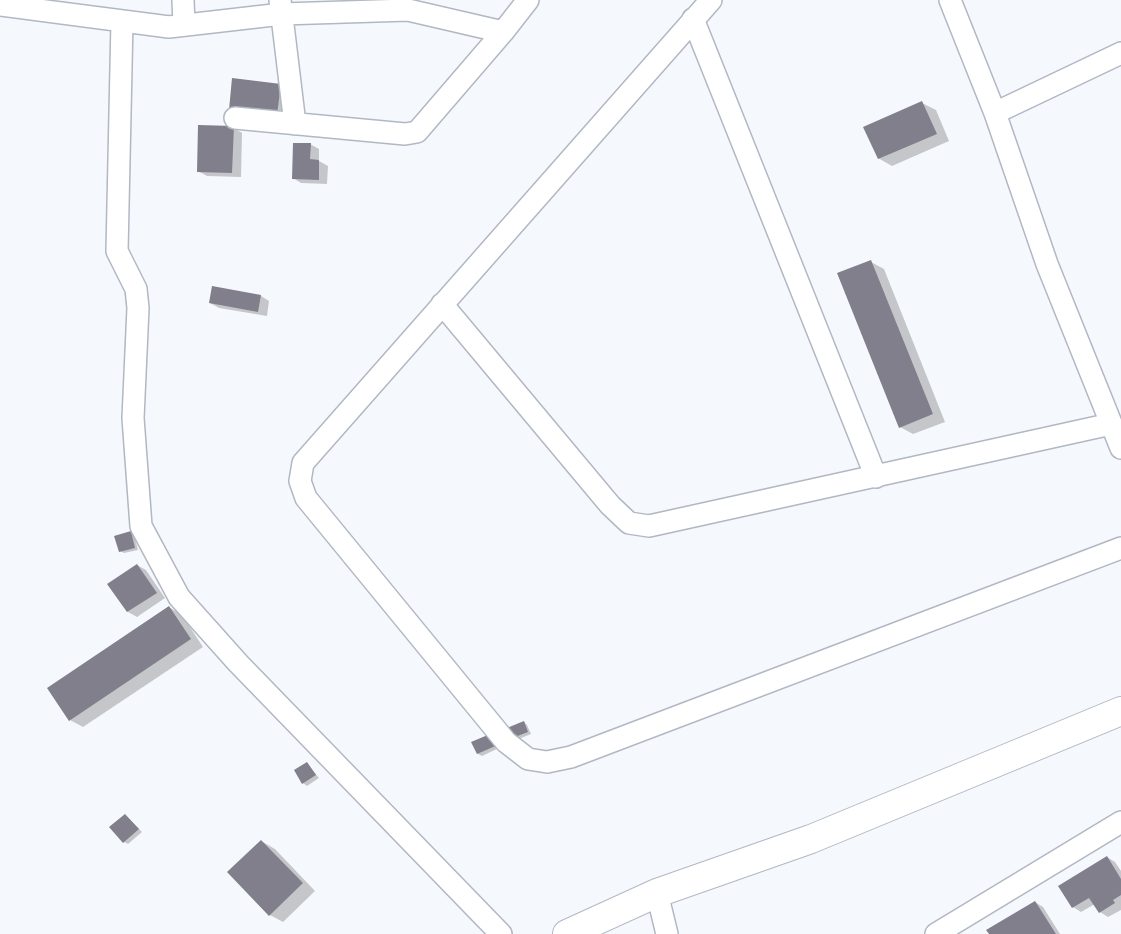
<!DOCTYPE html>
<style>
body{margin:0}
canvas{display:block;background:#f5f8fd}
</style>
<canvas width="1121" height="934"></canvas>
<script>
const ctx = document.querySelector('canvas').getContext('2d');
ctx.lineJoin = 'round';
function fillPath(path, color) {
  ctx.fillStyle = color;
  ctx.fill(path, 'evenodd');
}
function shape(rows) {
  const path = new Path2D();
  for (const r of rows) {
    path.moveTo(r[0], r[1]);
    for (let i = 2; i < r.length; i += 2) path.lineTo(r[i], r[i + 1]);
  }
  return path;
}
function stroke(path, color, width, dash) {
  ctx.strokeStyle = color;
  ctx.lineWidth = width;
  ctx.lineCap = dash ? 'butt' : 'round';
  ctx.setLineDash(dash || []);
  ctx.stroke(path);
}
fillPath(shape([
 [233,80,280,85,286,119],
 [922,103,936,110,949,141,892,166,878,158],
 [234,128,242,133,241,177,207,176,198,171],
 [310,144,319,149,319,161,328,166,327,184,301,183,293,178],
 [871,262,884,269,945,422,913,434,900,427],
 [261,296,269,301,267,316,219,308,210,303],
 [130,532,134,534,138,550,124,553,120,551],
 [137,565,146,570,165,598,137,617,128,612,109,584],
 [169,607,182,615,203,647,83,727,70,720],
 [524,722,527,725,531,734,511,742],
 [473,743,503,746,482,756,478,754],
 [307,763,319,778,307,786,303,783],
 [125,815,142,832,128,844,124,842],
 [261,841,275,849,315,891,283,922,270,915],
 [1107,857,1115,862,1121,871,1121,910,1108,917,1100,912,1095,904,1081,912,1073,907],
 [1035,902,1043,907,1060,934,990,934]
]), '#0003');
fillPath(shape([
 [232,78,281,84,277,115,229,110],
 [922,101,937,134,878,159,863,127],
 [198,125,234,126,232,173,197,172],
 [293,143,311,143,310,159,319,160,319,180,292,179],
 [871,260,933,414,899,428,837,273],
 [212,286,261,295,258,312,209,303],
 [131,531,135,548,119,552,114,536],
 [137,564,157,593,127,612,107,584],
 [169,606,191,639,69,721,47,688],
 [524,721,528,732,507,740,502,730],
 [495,732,500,744,477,754,471,742],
 [307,762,316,775,302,784,294,770],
 [125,814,139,829,123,843,109,827],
 [261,840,303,883,269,916,227,872],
 [1107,856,1121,879,1121,895,1113,900,1115,903,1099,913,1089,898,1072,908,1058,886],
 [1035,901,1056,934,989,934,986,930]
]), '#807f8b');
const street = shape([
 [183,0,184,25],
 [280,0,295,124],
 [711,0,303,463,300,481,306,498,506,742,528,759,547,762,571,757,1121,548],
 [950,0,995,113,1047,264,1121,448],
 [0,5,169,27,282,14,408,10,503,32],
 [693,19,876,477],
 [122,21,117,251,136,289,138,308,133,418,141,526,179,597,238,663,501,934],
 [995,113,1121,53],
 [235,118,405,134,417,132,503,32,528,0],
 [442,304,610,505,629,523,649,526,1111,424],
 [657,893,667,934],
 [936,934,1121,822]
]);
const secondary = shape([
 [567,934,657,893,811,839,1121,711]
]);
stroke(street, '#b1b8c4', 24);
stroke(secondary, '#b1b8c4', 30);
stroke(street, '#fff', 21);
stroke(secondary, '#fff', 28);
</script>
